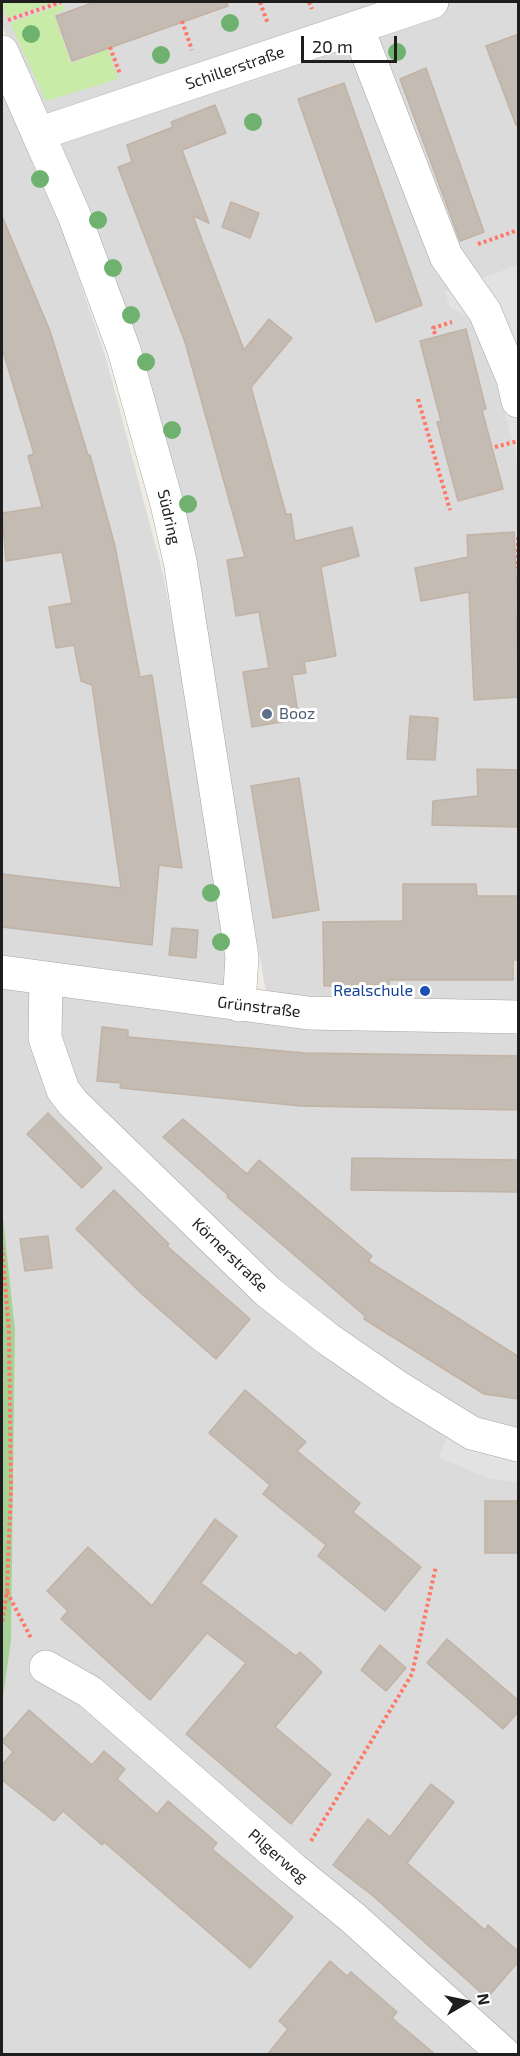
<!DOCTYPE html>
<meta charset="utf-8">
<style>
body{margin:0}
#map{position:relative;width:520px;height:2056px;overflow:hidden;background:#f0ece4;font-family:"Exo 2",sans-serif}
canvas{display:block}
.frame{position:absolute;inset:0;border:3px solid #1e1e1e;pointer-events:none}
.north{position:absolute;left:436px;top:1972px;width:60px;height:60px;-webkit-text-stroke:4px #fff;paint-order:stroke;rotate:81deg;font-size:16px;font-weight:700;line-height:24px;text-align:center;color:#1e1e1e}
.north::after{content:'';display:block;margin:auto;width:21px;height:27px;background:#1e1e1e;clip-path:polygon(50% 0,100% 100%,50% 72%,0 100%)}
.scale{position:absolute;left:301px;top:36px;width:96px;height:27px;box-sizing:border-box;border:3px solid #1e1e1e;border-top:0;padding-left:8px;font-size:18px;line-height:21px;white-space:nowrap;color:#1e1e1e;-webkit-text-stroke:4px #fff;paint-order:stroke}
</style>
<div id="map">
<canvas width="520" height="2056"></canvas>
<div class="frame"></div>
<div class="north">N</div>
<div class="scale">20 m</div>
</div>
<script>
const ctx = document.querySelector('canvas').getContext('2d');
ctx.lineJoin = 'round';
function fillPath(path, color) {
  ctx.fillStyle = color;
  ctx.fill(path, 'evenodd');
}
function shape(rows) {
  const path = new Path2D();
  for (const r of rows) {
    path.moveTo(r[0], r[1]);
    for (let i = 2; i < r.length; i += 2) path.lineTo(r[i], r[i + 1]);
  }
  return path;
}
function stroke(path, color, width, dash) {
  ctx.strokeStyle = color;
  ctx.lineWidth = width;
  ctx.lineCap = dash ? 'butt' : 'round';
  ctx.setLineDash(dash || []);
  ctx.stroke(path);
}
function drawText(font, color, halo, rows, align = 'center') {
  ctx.font = font + ' "Exo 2",sans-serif';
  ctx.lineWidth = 6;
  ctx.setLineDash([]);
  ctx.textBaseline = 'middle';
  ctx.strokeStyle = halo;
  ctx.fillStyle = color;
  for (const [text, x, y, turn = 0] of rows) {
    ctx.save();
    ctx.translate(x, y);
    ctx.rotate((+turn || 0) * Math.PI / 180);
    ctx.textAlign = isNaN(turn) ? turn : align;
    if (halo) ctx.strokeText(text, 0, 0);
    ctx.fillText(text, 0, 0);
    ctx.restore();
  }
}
fillPath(shape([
 [2,2,518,2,518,1005,267,997,189,562,54,138,2,26],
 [2,76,33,144,106,358,163,574,244,991,2,955],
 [2,976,518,1029,518,2054,2,2054,2,1704,11,1641,15,1330,2,1207]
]), '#dcdbdb');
fillPath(shape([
 [2,2,54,2,7,18],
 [63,4,65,10,54,15,71,63,108,49,118,79,46,101,10,23]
]), '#c8eca7');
fillPath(shape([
 [2,1207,15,1330,11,1641,2,1704]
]), '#a7d196');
fillPath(shape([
 [518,265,518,464,484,333,476,320,450,308,445,291],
 [448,1435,518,1457,518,1482,490,1479,439,1457]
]), '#e2e2e2');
const building = shape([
 [95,2,227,2,228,6,72,61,56,16,95,2],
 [519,34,519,124,516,125,486,46,519,34],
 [426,68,484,232,460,241,400,79,426,68],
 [344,83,422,305,376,322,298,99,344,83],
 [215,105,226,133,182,150,209,223,193,216,244,350,269,319,292,338,251,387,286,514,291,514,295,541,352,527,359,556,321,567,336,656,304,662,306,673,292,675,299,719,252,727,243,672,269,668,259,612,236,616,227,560,245,557,185,342,118,167,132,162,127,145,173,127,171,122,215,105],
 [231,202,259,213,250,238,222,227,231,202],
 [2,216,50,331,88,455,90,455,115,546,140,677,152,675,182,868,159,865,152,945,2,927,2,874,121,888,92,685,81,681,74,645,56,648,49,607,72,603,62,552,6,561,2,513,42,507,28,456,34,454,2,348,2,216],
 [466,329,486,409,482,410,503,489,458,501,437,422,441,421,420,341,466,329],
 [514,532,518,614,516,614,519,697,474,700,469,592,421,601,415,568,468,557,467,535,514,532],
 [410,716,438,718,435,760,407,759,410,716],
 [477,769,519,770,519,827,432,825,433,801,478,796,477,769],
 [299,778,319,910,273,918,251,786,299,778],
 [403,884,476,884,477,896,519,896,519,960,513,960,513,980,389,980,389,985,324,986,323,922,403,921,403,884],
 [172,928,198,930,196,958,169,955,172,928],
 [102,1027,128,1030,128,1037,305,1053,519,1056,519,1110,301,1106,120,1088,121,1083,97,1081,102,1027],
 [48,1113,102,1168,82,1188,27,1134,48,1113],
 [183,1119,247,1174,259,1160,372,1256,368,1261,519,1357,519,1399,484,1394,364,1319,365,1316,227,1197,228,1195,163,1137,183,1119],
 [352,1158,519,1160,519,1192,351,1190,352,1158],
 [114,1190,169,1244,167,1246,250,1319,216,1359,143,1295,76,1229,114,1190],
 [48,1236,52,1268,25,1271,20,1239,48,1236],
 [245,1390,306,1442,297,1451,360,1503,353,1512,421,1567,385,1611,318,1556,326,1545,263,1494,270,1485,209,1433,245,1390],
 [485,1501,519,1501,519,1553,485,1553,485,1501],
 [215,1519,237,1536,201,1583,296,1656,300,1652,322,1672,275,1727,331,1774,291,1824,186,1734,246,1663,207,1633,150,1700,61,1619,68,1611,47,1591,88,1547,152,1606,215,1519],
 [447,1639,519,1701,519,1711,503,1729,427,1663,447,1639],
 [380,1645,406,1668,386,1691,361,1670,380,1645],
 [29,1710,92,1765,104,1751,125,1769,117,1779,157,1814,168,1801,217,1843,212,1849,293,1917,250,1968,104,1842,102,1845,63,1811,54,1821,2,1780,2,1765,13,1752,2,1741,29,1710],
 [431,1784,454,1802,407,1863,485,1930,488,1925,519,1952,519,1961,487,1998,372,1895,333,1865,368,1819,390,1837,431,1784],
 [330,1961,347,1976,351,1972,397,2012,392,2018,436,2055,267,2055,288,2029,279,2021,330,1961]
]);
fillPath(building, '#c4bbb3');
stroke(building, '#c2b2a5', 1.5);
const minor = shape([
 [357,27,446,256,485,312,513,379,518,401],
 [2,52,74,215,124,350,167,504,180,561,242,957,239,1005],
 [38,134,432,2],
 [2,972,308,1013,518,1017],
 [46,978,45,1038,63,1090,73,1103,267,1291,328,1339,399,1388,472,1433,518,1445],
 [46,1667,90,1692,293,1869,352,1917,504,2054]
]);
stroke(minor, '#a5a5a5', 34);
stroke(shape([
 [260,2,268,24],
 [309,2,312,9],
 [8,20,61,2],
 [182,21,192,50],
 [110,47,120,74],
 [478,244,518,230],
 [435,334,433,328,452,322],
 [418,399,450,510],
 [495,447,518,441],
 [518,537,518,568],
 [2,1247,9,1331,11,1490,7,1591,2,1623],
 [7,1592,31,1638],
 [311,1841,412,1674,436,1566]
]), '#ff7765', 4, [3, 3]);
stroke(minor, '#fff', 33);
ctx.fillStyle = '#6fb270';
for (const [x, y] of [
 [230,23],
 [31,34],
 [397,52],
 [161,55],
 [253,122],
 [40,179],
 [98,220],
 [113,268],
 [131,315],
 [146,362],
 [172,430],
 [188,504],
 [211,893],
 [221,942]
]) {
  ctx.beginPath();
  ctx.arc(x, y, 9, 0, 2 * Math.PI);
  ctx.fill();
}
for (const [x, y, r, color] of [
 [267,714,6,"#5c6f8a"],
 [425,991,6,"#1a4fb4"]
]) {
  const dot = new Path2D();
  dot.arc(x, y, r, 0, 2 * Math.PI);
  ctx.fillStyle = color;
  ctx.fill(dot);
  stroke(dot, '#fff', 2);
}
drawText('16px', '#1e1e1e', '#fff', [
 ["Schillerstraße",235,68,-19],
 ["Südring",169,517,77],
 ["Grünstraße",259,1007,7],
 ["Körnerstraße",230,1255,44],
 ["Pilgerweg",278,1856,41]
]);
drawText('16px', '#4e5e75', '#fff', [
 ["Booz",279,714]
], 'left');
drawText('16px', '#164399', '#fff', [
 ["Realschule",413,991]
], 'right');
</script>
